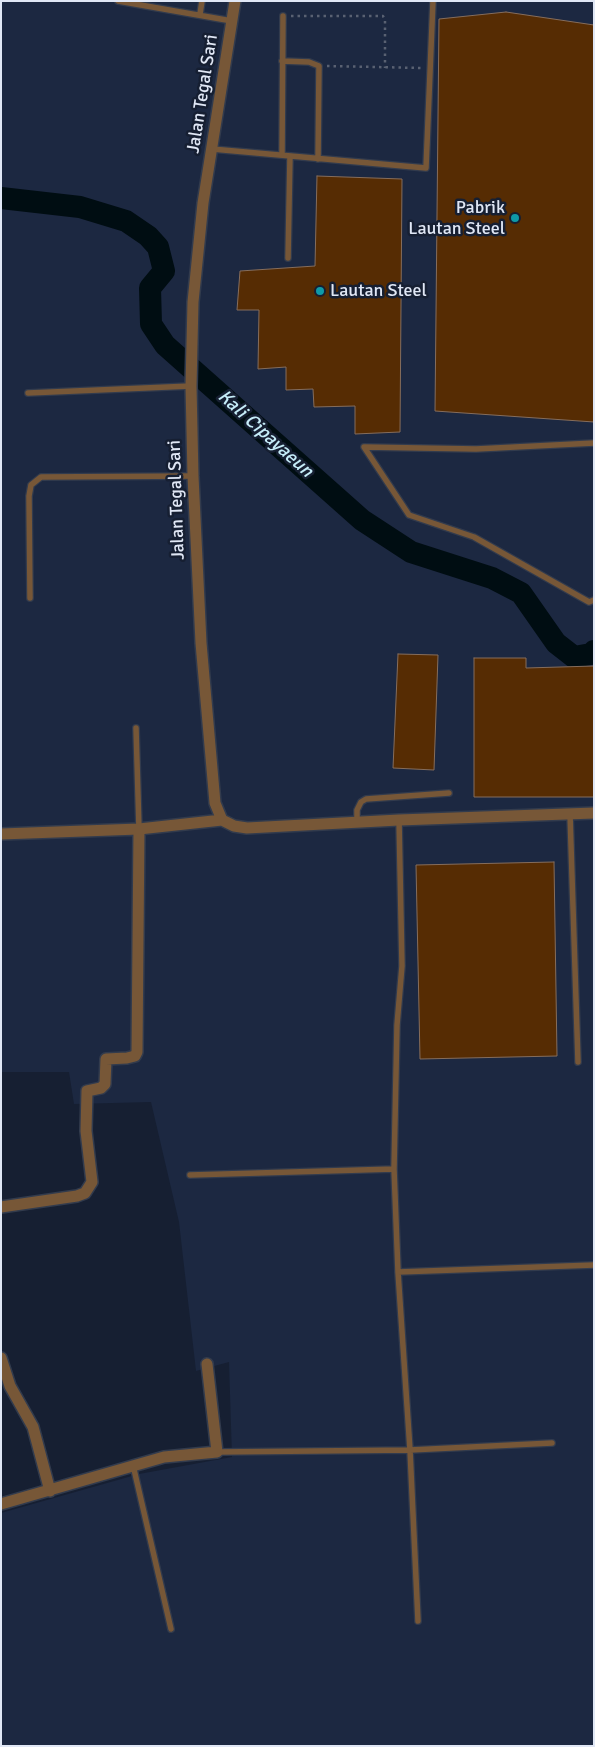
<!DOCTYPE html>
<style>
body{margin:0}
#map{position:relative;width:595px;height:1747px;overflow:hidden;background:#161f32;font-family:Signika,sans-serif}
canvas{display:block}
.frame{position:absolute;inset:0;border:2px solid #e0e7f5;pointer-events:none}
</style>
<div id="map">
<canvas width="595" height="1747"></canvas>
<div class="frame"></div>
</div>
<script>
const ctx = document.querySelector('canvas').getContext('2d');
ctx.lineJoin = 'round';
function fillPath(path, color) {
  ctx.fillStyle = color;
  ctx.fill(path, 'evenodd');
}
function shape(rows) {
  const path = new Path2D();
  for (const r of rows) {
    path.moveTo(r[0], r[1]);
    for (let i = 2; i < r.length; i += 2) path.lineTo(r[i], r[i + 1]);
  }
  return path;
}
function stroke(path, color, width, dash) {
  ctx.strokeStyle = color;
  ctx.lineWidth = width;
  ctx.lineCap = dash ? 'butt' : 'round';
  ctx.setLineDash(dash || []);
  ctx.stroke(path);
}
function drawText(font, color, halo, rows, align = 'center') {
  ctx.font = font + ' Signika,sans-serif';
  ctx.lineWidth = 5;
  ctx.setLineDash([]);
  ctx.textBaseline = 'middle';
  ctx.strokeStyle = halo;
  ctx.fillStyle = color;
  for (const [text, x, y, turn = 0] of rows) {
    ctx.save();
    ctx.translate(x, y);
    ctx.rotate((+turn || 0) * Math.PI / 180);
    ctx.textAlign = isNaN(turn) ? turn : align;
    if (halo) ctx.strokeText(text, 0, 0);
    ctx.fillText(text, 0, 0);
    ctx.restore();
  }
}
fillPath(shape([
 [1,1,594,1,594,1746,1,1746,1,1513,139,1474,232,1457,229,1362,196,1371,179,1222,151,1102,74,1104,69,1072,1,1072]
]), '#1c2841');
stroke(shape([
 [1,198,80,207,126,221,148,236,158,247,164,271,150,288,151,324,165,345,362,520,411,552,492,578,521,593,556,643,574,657,591,654,594,651]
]), '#000d12', 22);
const building = shape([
 [506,12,594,25,594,422,435,411,439,19,506,12],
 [317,176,402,179,400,432,355,434,355,406,314,407,313,389,286,390,286,367,258,369,259,310,237,310,240,271,315,266,317,176],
 [398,654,438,655,434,770,393,768,398,654],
 [474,658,526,658,526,668,594,666,594,797,474,797,474,658],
 [554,862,557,1056,420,1059,416,865,554,862]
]);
fillPath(building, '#562c03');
stroke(building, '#856d5c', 1);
const service = shape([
 [118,1,232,21],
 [200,14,202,1],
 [282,61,309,62,319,66,318,159],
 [212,149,426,168,433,1],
 [282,155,283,16],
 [288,258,290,156],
 [28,393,191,386],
 [594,443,476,449,364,447,409,515,474,537,589,602,594,600],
 [30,598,29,496,31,485,41,477,193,476],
 [136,728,139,829],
 [570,814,578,1062],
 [357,822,357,810,361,802,366,799,449,793],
 [190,1175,394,1169],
 [398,1272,594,1265],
 [217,1452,410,1450,398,1272,394,1169,397,1025,402,966,399,820],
 [133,1465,171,1629],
 [418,1621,410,1450,552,1443]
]);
const minor = shape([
 [235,1,203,203,193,302,191,386,193,476,201,643,215,803,222,820,234,826,247,828,399,820,594,813],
 [1,834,139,829,222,820],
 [1,1207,77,1196,85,1193,92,1182,86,1131,87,1091,101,1088,105,1084,106,1059,127,1058,135,1056,137,1052,139,829],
 [1,1358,10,1386,33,1427,50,1491],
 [1,1504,164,1457,217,1452,207,1364]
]);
stroke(service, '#323b4d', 8);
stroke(minor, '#323b4d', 14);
stroke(shape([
 [291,16,383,16,385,20,385,68],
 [327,66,422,68]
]), '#596172', 2.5, [2.5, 4]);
stroke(service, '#775737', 5.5);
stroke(minor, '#775737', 11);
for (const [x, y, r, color] of [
 [515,218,5,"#0f9aa8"],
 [320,291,5,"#0f9aa8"]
]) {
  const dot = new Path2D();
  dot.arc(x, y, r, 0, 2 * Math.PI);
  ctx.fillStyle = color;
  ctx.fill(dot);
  stroke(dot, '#161f32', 2);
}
drawText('18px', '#e0e7f5', '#161f32', [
 ["Jalan Tegal Sari",203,94,-81],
 ["Jalan Tegal Sari",177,500,-92]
]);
drawText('18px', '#e0e7f5', '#161f32', [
 ["Pabrik",505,208],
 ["Lautan Steel",505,229],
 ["Lautan Steel",330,291,"left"]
], 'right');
drawText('italic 19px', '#c5ecf8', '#161f32', [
 ["Kali Cipayaeun",265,434,42]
]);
</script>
